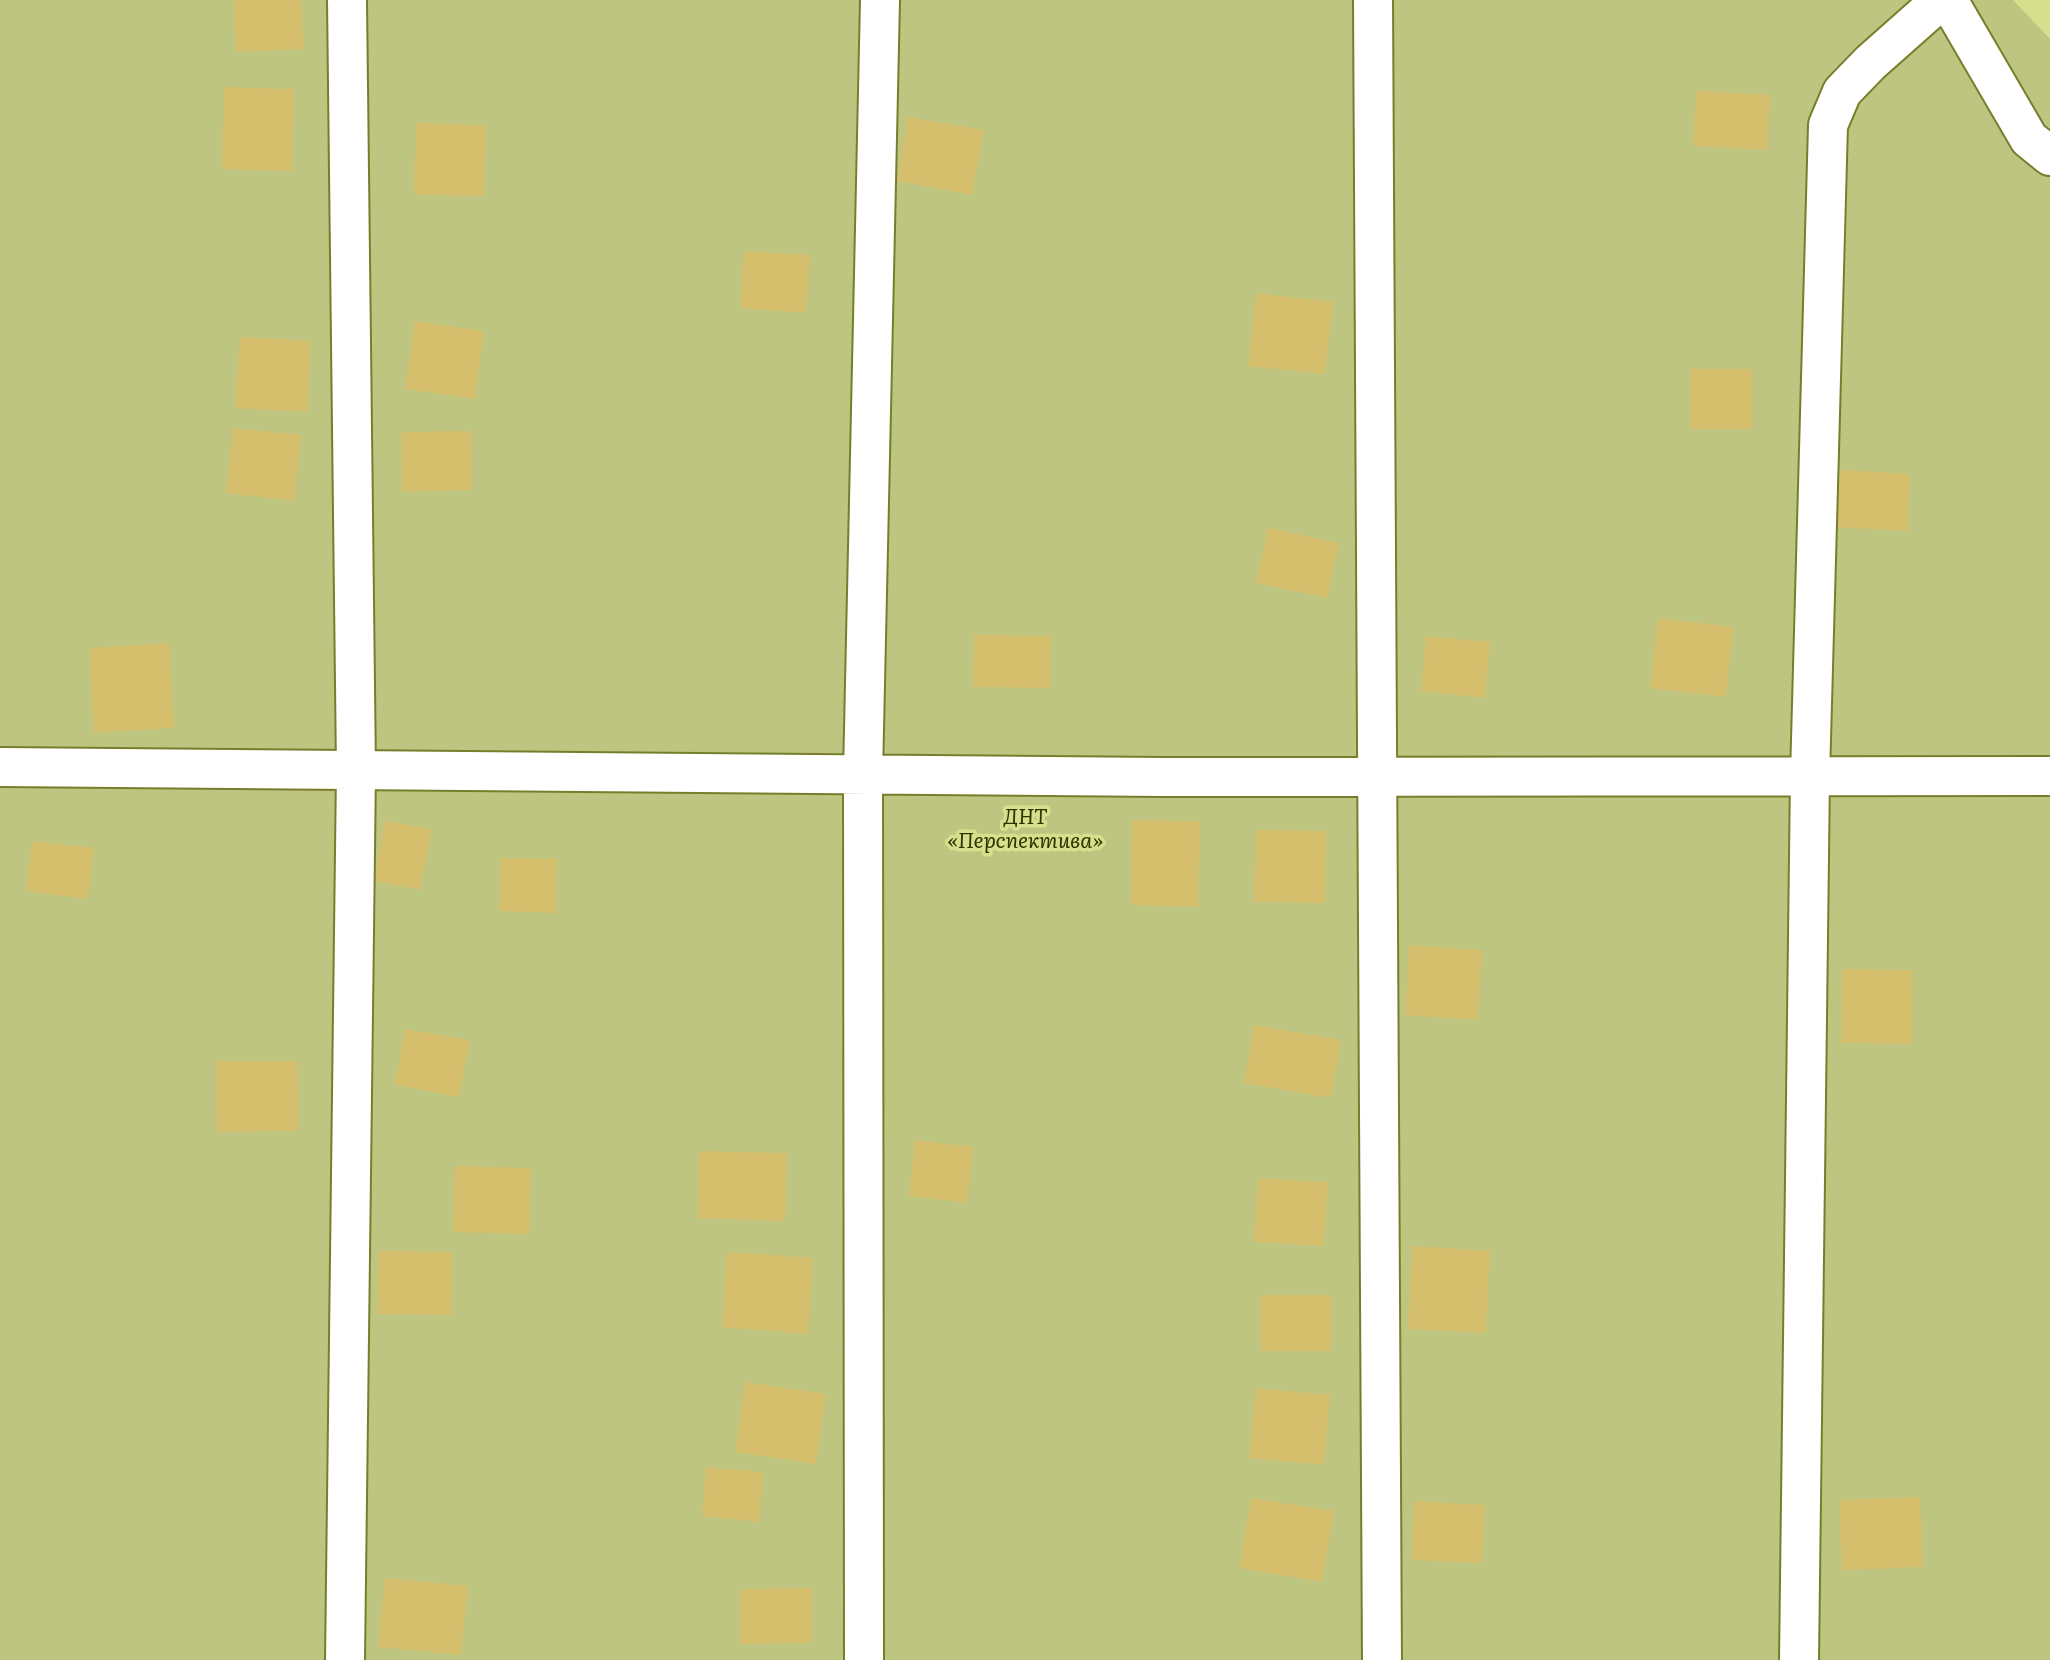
<!DOCTYPE html>
<meta charset="utf-8">
<style>
body{margin:0}
canvas{display:block;background:#d6df8c}
</style>
<canvas width="2050" height="1660"></canvas>
<script>
const ctx = document.querySelector('canvas').getContext('2d');
ctx.lineJoin = 'round';
function fillPath(path, color) {
  ctx.fillStyle = color;
  ctx.fill(path, 'evenodd');
}
function shape(rows) {
  const path = new Path2D();
  for (const r of rows) {
    path.moveTo(r[0], r[1]);
    for (let i = 2; i < r.length; i += 2) path.lineTo(r[i], r[i + 1]);
  }
  return path;
}
function stroke(path, color, width, dash) {
  ctx.strokeStyle = color;
  ctx.lineWidth = width;
  ctx.lineCap = dash ? 'butt' : 'round';
  ctx.setLineDash(dash || []);
  ctx.stroke(path);
}
function drawText(font, color, halo, rows, align = 'center') {
  ctx.font = font + ' Literata,serif';
  ctx.lineWidth = 7;
  ctx.setLineDash([]);
  ctx.textBaseline = 'middle';
  ctx.strokeStyle = halo;
  ctx.fillStyle = color;
  for (const [text, x, y, turn = 0] of rows) {
    ctx.save();
    ctx.translate(x, y);
    ctx.rotate((+turn || 0) * Math.PI / 180);
    ctx.textAlign = isNaN(turn) ? turn : align;
    if (halo) ctx.strokeText(text, 0, 0);
    ctx.fillText(text, 0, 0);
    ctx.restore();
  }
}
fillPath(shape([
 [0,0,2013,0,2050,39,2050,1660,0,1660]
]), '#bdc580');
fillPath(shape([
 [233,0,301,0,304,49,236,52],
 [224,87,294,89,292,171,222,169],
 [1696,91,1770,95,1767,150,1693,146],
 [908,117,984,130,972,195,897,181],
 [416,123,486,125,484,196,414,195],
 [744,251,810,255,806,313,740,308],
 [1256,293,1333,302,1325,374,1248,366],
 [415,321,484,331,475,399,405,389],
 [240,337,311,341,307,412,235,408],
 [1690,369,1752,369,1752,429,1690,429],
 [233,428,301,435,294,501,226,493],
 [471,431,472,490,402,492,401,432],
 [1840,470,1910,474,1907,531,1837,527],
 [1268,528,1339,543,1327,598,1256,583],
 [1658,618,1733,627,1726,697,1650,688],
 [974,635,1051,636,1050,688,973,687],
 [1426,636,1490,642,1485,698,1421,691],
 [169,643,174,728,94,733,89,648],
 [1132,820,1200,821,1198,907,1131,905],
 [385,821,432,829,420,890,374,881],
 [1256,830,1326,831,1325,903,1254,902],
 [32,841,94,848,88,899,26,891],
 [500,858,557,859,556,913,499,911],
 [1409,945,1482,950,1478,1020,1405,1015],
 [1842,969,1913,970,1912,1044,1841,1043],
 [1254,1025,1341,1040,1331,1098,1244,1083],
 [405,1029,470,1040,459,1097,395,1085],
 [216,1061,297,1061,298,1131,217,1132],
 [915,1140,973,1147,967,1203,909,1196],
 [699,1151,787,1153,785,1221,697,1218],
 [455,1166,531,1168,529,1234,453,1232],
 [1258,1178,1328,1182,1324,1246,1254,1242],
 [1412,1246,1490,1251,1486,1333,1408,1329],
 [378,1251,452,1252,451,1315,377,1314],
 [727,1252,813,1258,808,1334,722,1327],
 [1261,1295,1331,1295,1331,1351,1261,1351],
 [745,1382,826,1394,816,1464,735,1452],
 [1256,1388,1330,1395,1324,1465,1249,1458],
 [706,1467,763,1472,759,1522,702,1516],
 [1920,1497,1923,1567,1842,1570,1839,1500],
 [1251,1498,1334,1511,1322,1582,1239,1568],
 [1414,1501,1485,1505,1482,1563,1412,1560],
 [385,1578,468,1586,461,1655,378,1647],
 [812,1588,812,1643,740,1644,740,1589]
]), '#d5be6c');
const minor = shape([
 [1373,0,1382,1660],
 [1948,0,2029,139,2050,156],
 [0,767,1163,777,2050,776],
 [345,1660,356,770,347,0],
 [864,1660,863,775,880,0],
 [1799,1660,1810,776,1828,125,1842,92,1870,63,1941,0]
]);
stroke(minor, '#777e2b', 42);
stroke(minor, '#fff', 38);
drawText('italic 21px', '#313400', '#d6df8c', [
 ["ДНТ",1025,818],
 ["«Перспектива»",1025,842]
]);
</script>
